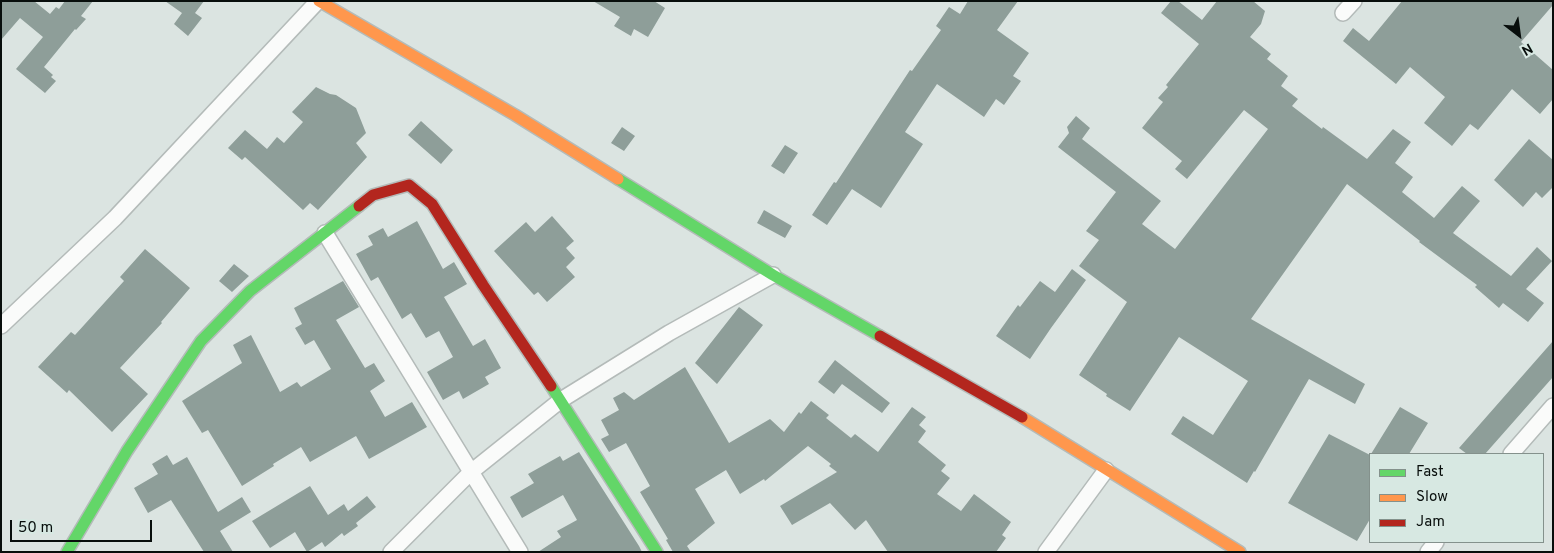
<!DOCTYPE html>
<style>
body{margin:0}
#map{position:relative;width:1554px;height:553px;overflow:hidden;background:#dbe4e1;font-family:Overpass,sans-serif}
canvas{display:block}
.frame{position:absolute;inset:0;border:2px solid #080e0c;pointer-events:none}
.legend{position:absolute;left:1369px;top:453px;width:175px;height:90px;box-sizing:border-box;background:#d7e8e2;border:1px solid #84918c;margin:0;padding:6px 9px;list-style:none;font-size:15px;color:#080e0c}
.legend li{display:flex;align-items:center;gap:10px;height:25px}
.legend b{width:25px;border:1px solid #84918c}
.north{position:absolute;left:1494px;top:10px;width:50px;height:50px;-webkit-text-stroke:4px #d7e8e2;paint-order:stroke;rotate:150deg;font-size:14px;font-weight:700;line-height:20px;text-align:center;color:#080e0c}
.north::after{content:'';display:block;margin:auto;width:18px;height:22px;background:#080e0c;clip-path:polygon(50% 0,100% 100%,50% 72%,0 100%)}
.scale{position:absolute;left:10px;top:520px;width:142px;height:22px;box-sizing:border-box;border:2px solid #080e0c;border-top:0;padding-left:6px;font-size:15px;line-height:18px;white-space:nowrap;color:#080e0c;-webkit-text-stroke:4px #d7e8e2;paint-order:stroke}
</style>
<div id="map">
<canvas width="1554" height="553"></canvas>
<div class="frame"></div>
<ul class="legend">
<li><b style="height:6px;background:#63d668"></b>Fast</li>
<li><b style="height:6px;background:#ff974d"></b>Slow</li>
<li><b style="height:6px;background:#b3261e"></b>Jam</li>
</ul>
<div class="north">N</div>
<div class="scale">50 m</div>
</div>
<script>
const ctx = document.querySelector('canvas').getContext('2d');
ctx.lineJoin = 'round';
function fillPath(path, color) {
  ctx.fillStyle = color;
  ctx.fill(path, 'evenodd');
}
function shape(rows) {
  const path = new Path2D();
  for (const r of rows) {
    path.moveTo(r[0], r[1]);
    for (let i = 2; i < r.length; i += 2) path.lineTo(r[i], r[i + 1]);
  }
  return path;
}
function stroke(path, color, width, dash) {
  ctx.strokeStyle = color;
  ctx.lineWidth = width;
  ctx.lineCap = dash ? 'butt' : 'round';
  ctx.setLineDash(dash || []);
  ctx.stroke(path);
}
fillPath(shape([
 [1,1,34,1,50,14,56,7,59,9,65,1,93,1,81,16,86,19,76,30,75,29,44,67,53,75,51,77,56,81,45,93,16,69,43,37,20,18,1,40],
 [165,1,204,1,195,13,202,18,188,36,174,24,182,13],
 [593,1,654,1,665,8,648,37,634,29,631,36,614,26,620,17],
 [968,1,1018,1,997,30,1029,53,1013,76,1021,81,1004,105,996,99,984,117,937,84,905,132,923,144,881,208,852,189,827,225,812,215,834,182,836,183,910,70,912,71,941,30,936,26,949,7,960,14],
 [1171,1,1178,1,1202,20,1217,1,1253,1,1265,11,1261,24,1250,37,1271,54,1267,59,1288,76,1281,86,1298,99,1292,106,1322,129,1323,127,1367,159,1393,129,1411,142,1395,163,1413,177,1402,192,1434,218,1462,186,1480,201,1453,233,1511,276,1537,247,1552,261,1526,289,1544,303,1528,322,1503,303,1499,308,1475,287,1477,285,1419,242,1420,241,1347,184,1251,319,1365,384,1355,404,1309,379,1255,472,1254,471,1247,483,1171,434,1183,416,1213,435,1248,381,1179,337,1130,411,1106,396,1107,394,1079,375,1127,302,1079,266,1099,240,1086,231,1116,192,1058,147,1069,133,1067,127,1076,116,1090,128,1082,139,1161,201,1142,224,1175,249,1268,129,1244,110,1187,179,1175,169,1182,161,1142,128,1163,102,1158,98,1168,87,1166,85,1199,44,1161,13],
 [1402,1,1553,1,1553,5,1521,42,1553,70,1553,99,1540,114,1512,89,1478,130,1470,124,1452,146,1424,123,1445,97,1410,67,1396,84,1343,41,1353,28,1369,41],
 [316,87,330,94,336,95,356,108,366,133,356,143,367,157,318,210,310,203,303,210,245,157,242,160,228,148,245,130,267,149,277,137,284,143,303,122,292,112],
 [421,121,453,150,441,164,408,135],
 [622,127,635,136,624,151,611,143],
 [1529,139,1553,160,1553,187,1542,198,1536,192,1523,207,1494,180],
 [785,145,798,153,784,174,771,166],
 [764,210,792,226,785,238,757,223],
 [552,216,574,241,566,248,575,258,566,267,575,277,547,302,538,292,534,295,494,251,526,222,535,232],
 [417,221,443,269,454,262,467,284,444,297,473,346,485,339,501,368,485,377,489,384,463,399,459,391,443,400,427,372,453,357,439,331,426,338,411,313,402,319,378,277,371,281,356,254,373,245,368,236,383,228,388,237],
 [145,249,190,288,161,322,162,323,120,368,148,394,112,432,69,390,67,393,38,367,71,332,75,335,124,281,120,277],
 [234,264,249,276,232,292,219,281],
 [1072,269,1086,280,1051,328,1030,359,996,336,1018,305,1020,307,1040,281,1055,292],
 [343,281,359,307,336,320,365,368,374,363,385,381,370,391,385,417,412,402,427,427,369,459,356,436,310,462,301,447,273,464,274,466,242,486,208,430,202,433,182,401,242,363,233,345,251,335,280,392,297,382,301,387,331,369,314,340,305,345,295,328,302,324,294,308],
 [739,307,763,325,717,384,695,363],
 [1553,341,1553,377,1485,454,1467,454,1459,448],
 [835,360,890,403,882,413,842,384,834,394,818,382],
 [685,367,729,443,770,419,784,432,799,412,801,414,811,401,829,415,826,418,851,438,855,434,878,452,912,407,926,417,919,425,926,431,918,442,946,465,941,471,950,478,937,494,961,511,974,494,1011,522,1002,535,1006,538,996,552,888,552,866,520,855,530,830,503,792,525,780,506,837,472,829,466,831,464,808,446,765,481,764,479,740,494,726,470,695,489,715,523,687,546,691,552,673,552,666,540,668,539,640,492,650,486,626,443,609,452,601,439,609,435,601,420,619,410,613,398,624,392,634,400],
 [1400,407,1428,423,1409,454,1371,454],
 [1329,434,1370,455,1370,519,1357,541,1288,503],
 [579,452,639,546,642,552,538,552,561,537,557,531,577,520,563,495,522,518,510,497,534,483,528,474,560,456,563,461],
 [167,455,173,465,187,457,218,512,242,497,251,512,220,531,233,552,204,552,171,500,148,513,134,488,158,474,152,464],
 [310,486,328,515,344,504,348,511,367,496,376,507,356,523,358,526,344,536,342,533,325,547,322,542,307,552,295,532,270,548,252,521]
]), '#8e9e99');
const street = shape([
 [1343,13,1354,1],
 [325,233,520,552],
 [1,326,115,218,318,1],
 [1511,454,1553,406],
 [391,552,471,472,561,400,669,333,773,275],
 [1046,552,1106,470],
 [1428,552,1436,542]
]);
const fast = shape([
 [618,179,773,275,880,336],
 [551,386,657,552],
 [67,552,127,451,201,341,250,291,359,206]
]);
const slow = shape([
 [319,1,515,115,618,179],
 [1022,417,1240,552]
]);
const jam = shape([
 [359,206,373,195,409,185,432,204,483,285,551,386],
 [880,336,1022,417]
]);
stroke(street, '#b4bbb9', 18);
stroke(fast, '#b4bbb9', 14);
stroke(slow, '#b4bbb9', 14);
stroke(jam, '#b4bbb9', 14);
stroke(street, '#fafbfa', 15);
stroke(fast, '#63d668', 11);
stroke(slow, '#ff974d', 11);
stroke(jam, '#b3261e', 11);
</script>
